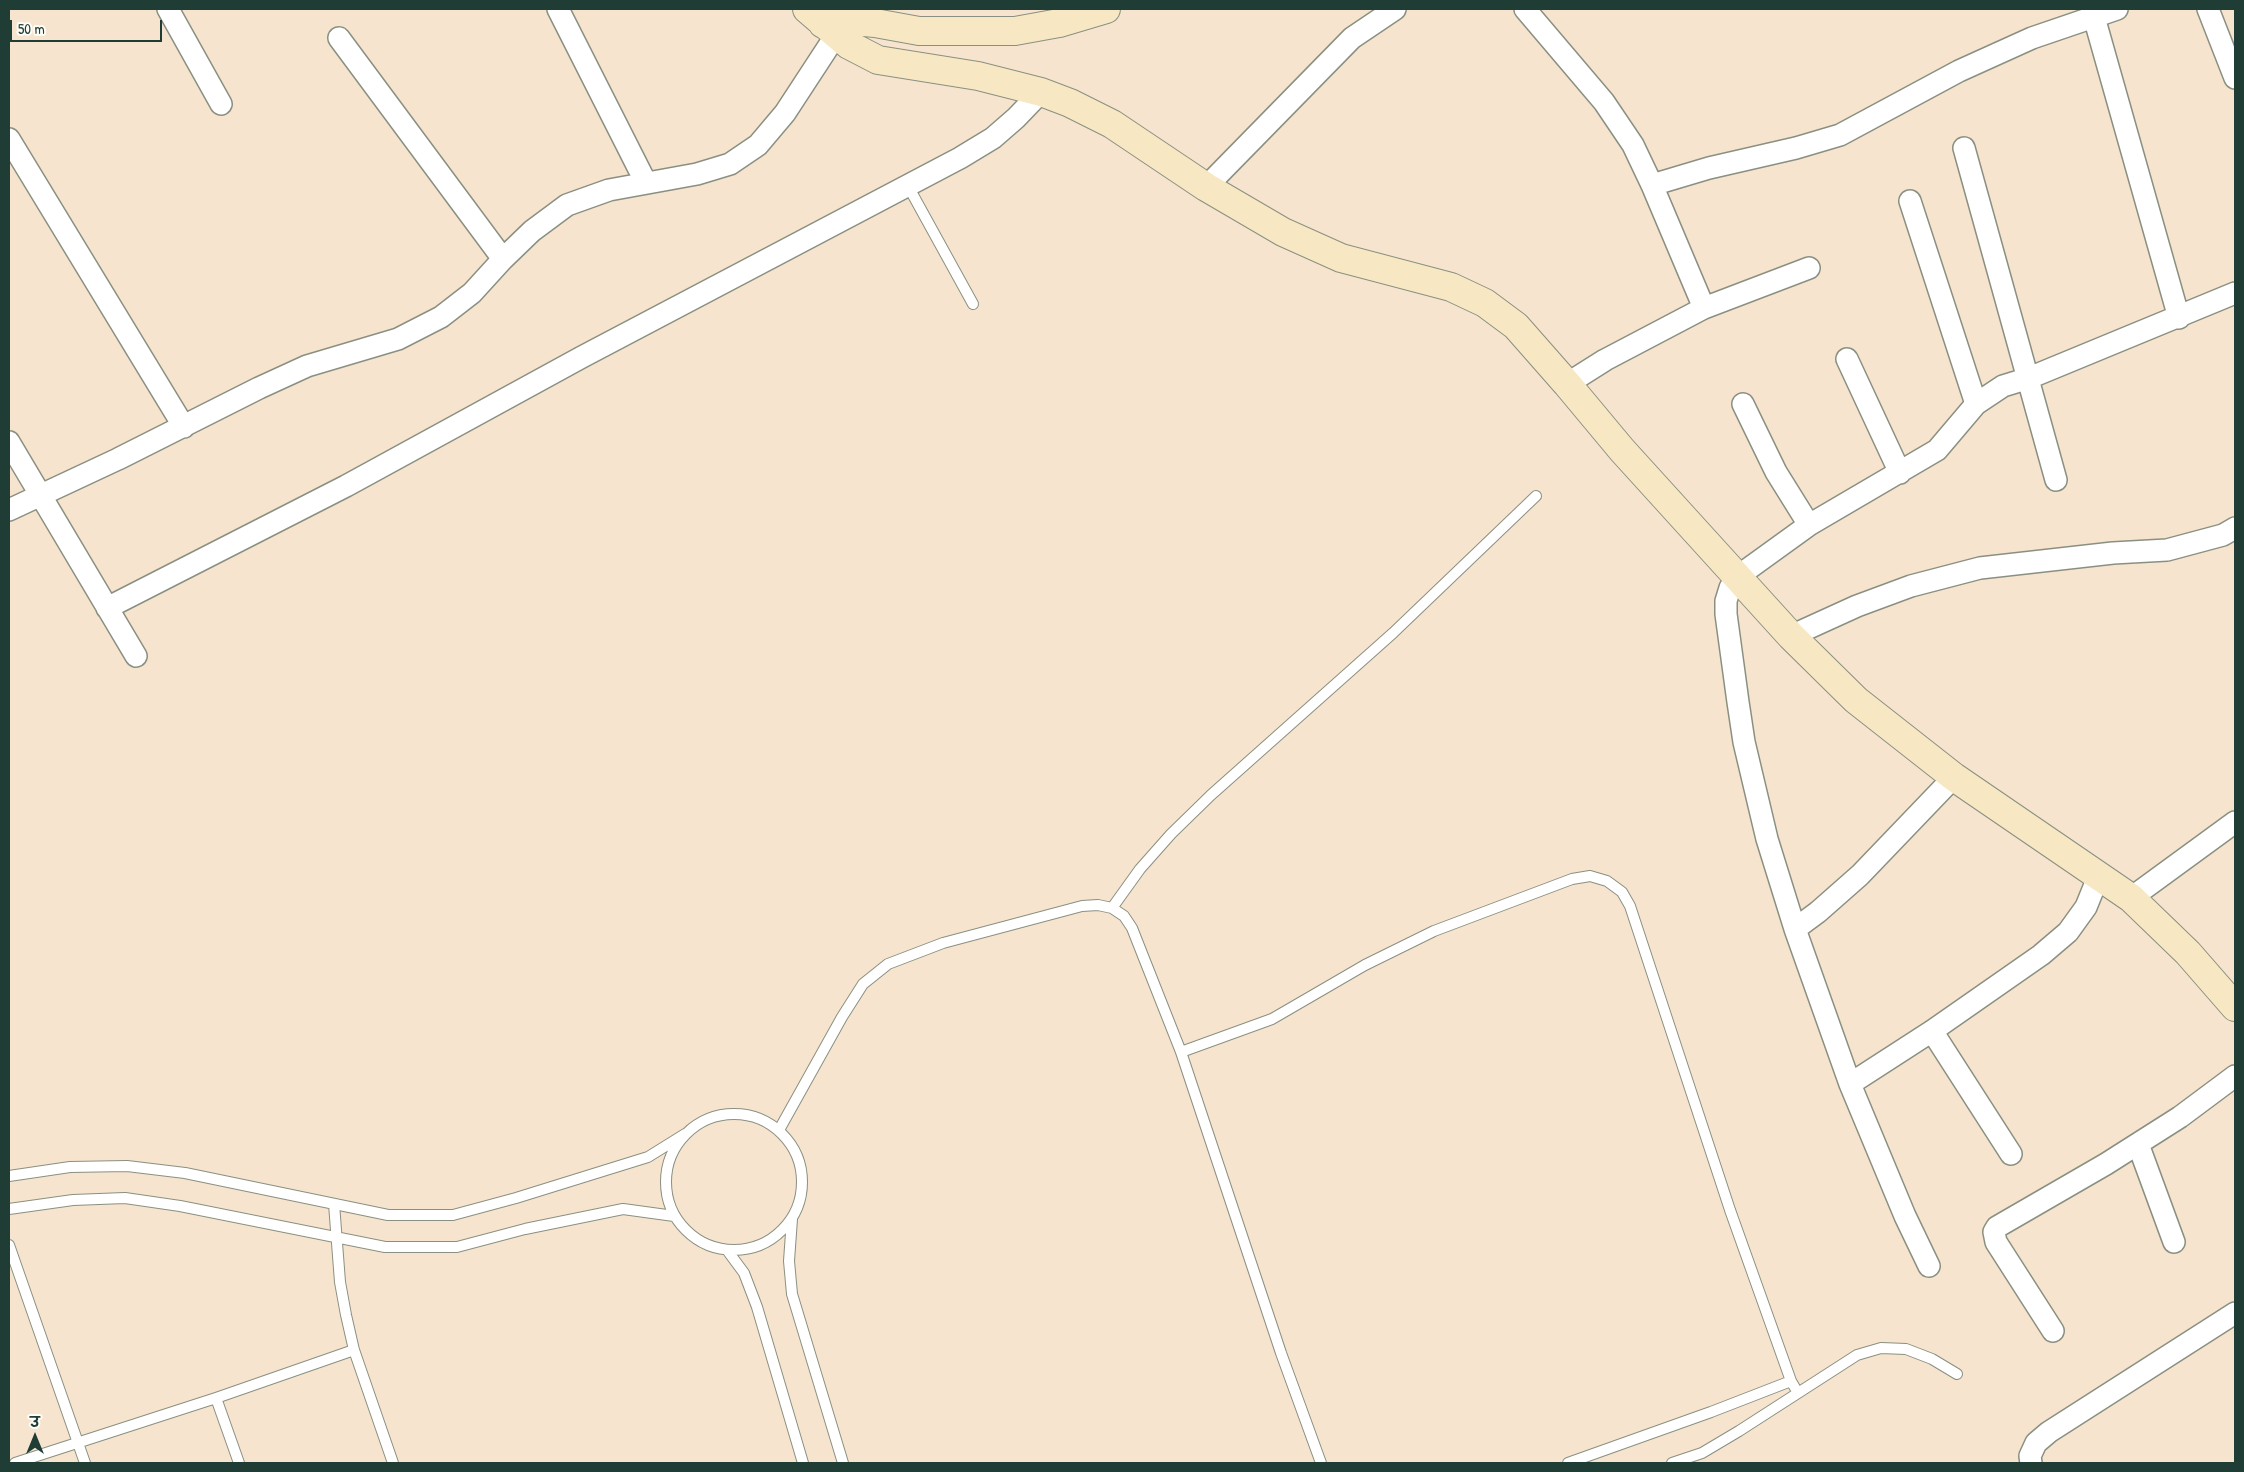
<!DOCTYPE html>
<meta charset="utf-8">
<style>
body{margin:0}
#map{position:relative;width:2244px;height:1472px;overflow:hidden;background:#f6e4ce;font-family:"Patrick Hand","Playpen Sans Deva",sans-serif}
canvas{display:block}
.frame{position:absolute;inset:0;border:10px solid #1f3d34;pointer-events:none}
.north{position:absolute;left:10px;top:1412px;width:50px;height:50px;-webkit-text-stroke:4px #fdfcf7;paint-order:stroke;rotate:0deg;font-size:14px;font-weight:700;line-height:20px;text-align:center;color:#1f3d34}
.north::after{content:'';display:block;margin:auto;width:18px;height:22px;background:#1f3d34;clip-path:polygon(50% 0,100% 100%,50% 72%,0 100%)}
.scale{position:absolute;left:10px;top:20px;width:152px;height:22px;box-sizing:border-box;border:2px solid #1f3d34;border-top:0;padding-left:6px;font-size:15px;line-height:18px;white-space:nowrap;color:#1f3d34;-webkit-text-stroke:4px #fdfcf7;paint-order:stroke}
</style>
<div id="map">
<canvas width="2244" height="1472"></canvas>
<div class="frame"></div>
<div class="north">उ</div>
<div class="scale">50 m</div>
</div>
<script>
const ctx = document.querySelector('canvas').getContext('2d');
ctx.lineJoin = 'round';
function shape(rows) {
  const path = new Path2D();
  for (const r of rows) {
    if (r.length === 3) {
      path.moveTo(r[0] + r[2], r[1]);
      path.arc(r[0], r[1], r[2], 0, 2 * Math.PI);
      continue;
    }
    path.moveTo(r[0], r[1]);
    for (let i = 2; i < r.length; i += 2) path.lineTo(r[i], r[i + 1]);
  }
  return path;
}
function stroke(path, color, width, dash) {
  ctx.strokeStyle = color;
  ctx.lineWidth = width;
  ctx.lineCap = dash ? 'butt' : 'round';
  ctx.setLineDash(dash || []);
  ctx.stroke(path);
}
const lane = shape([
 [908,186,973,304],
 [1112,908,1140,869,1171,834,1211,795,1393,633,1536,496],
 [1181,1052,1272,1019,1365,965,1434,931,1572,879,1590,876,1607,881,1622,892,1630,906,1730,1210,1791,1381,1798,1393],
 [734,1182,68],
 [779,1130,842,1017,863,984,888,964,943,943,1082,906,1098,905,1112,908,1124,916,1132,928,1181,1052,1281,1353,1321,1463],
 [9,1176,70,1167,127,1166,185,1173,388,1215,453,1215,516,1198,648,1157,685,1134],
 [334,1204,340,1282,346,1315,354,1350,393,1463],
 [9,1209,73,1200,125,1198,180,1206,385,1247,457,1247,525,1229,623,1209,674,1216],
 [792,1219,789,1261,792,1294,843,1463],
 [9,1245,85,1463],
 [727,1250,744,1273,757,1307,803,1463],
 [216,1398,239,1463],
 [15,1463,216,1398,354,1350],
 [1568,1463,1711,1412,1791,1381],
 [1672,1463,1702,1453,1739,1431,1857,1355,1881,1348,1906,1349,1932,1359,1957,1374]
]);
const street = shape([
 [168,9,221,104],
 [558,9,646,183],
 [1525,9,1604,102,1633,145,1652,185,1704,308],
 [2208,9,2235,78],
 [2094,17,2179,318],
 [339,38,503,259],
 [9,139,184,427],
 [1964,148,2056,480],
 [1652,185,1709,168,1796,148,1840,135,1959,71,2032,38,2117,9],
 [1206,187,1352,38,1395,9],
 [1910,201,1976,404],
 [1847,359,1900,473],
 [1567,384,1605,360,1704,308,1809,268],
 [1743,404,1776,472,1809,525],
 [9,442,136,656],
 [9,510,118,459,259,388,307,366,398,339,441,317,472,293,503,259,532,231,567,205,609,190,697,174,730,164,758,145,785,113,836,35],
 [107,608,346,486,582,357,960,158,993,138,1016,118,1041,92],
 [1791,636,1857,606,1911,586,1980,568,2113,553,2167,550,2223,535,2235,528],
 [2131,898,2235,822],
 [1795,929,1818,912,1860,875,1954,777],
 [1932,1031,2011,1154],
 [1850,1084,1932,1031,2041,955,2068,932,2086,907,2099,875],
 [2138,1144,2174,1242],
 [1929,1266,1905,1216,1850,1084,1795,929,1767,839,1744,742,1738,702,1726,614,1726,601,1730,588,1737,577,1809,525,1937,450,1976,404,2003,386,2029,378,2235,293],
 [2053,1331,1996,1242,1994,1232,1997,1227,2106,1164,2180,1117,2235,1076],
 [2031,1463,2030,1456,2036,1443,2049,1432,2235,1313]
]);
const secondary = shape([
 [807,9,849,45,878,60,978,76,1041,92,1070,103,1112,124,1206,187,1283,232,1341,258,1451,287,1485,303,1516,326,1567,384,1622,450,1791,636,1856,700,1954,777,2131,898,2188,953,2235,1007],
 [823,24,853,21,875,23,919,31,1015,31,1059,23,1106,9]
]);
stroke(lane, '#8a9081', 12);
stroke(street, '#8a9081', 24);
stroke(secondary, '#8a9081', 30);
stroke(lane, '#fff', 10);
stroke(street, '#fff', 21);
stroke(secondary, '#f7e8c3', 28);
</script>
